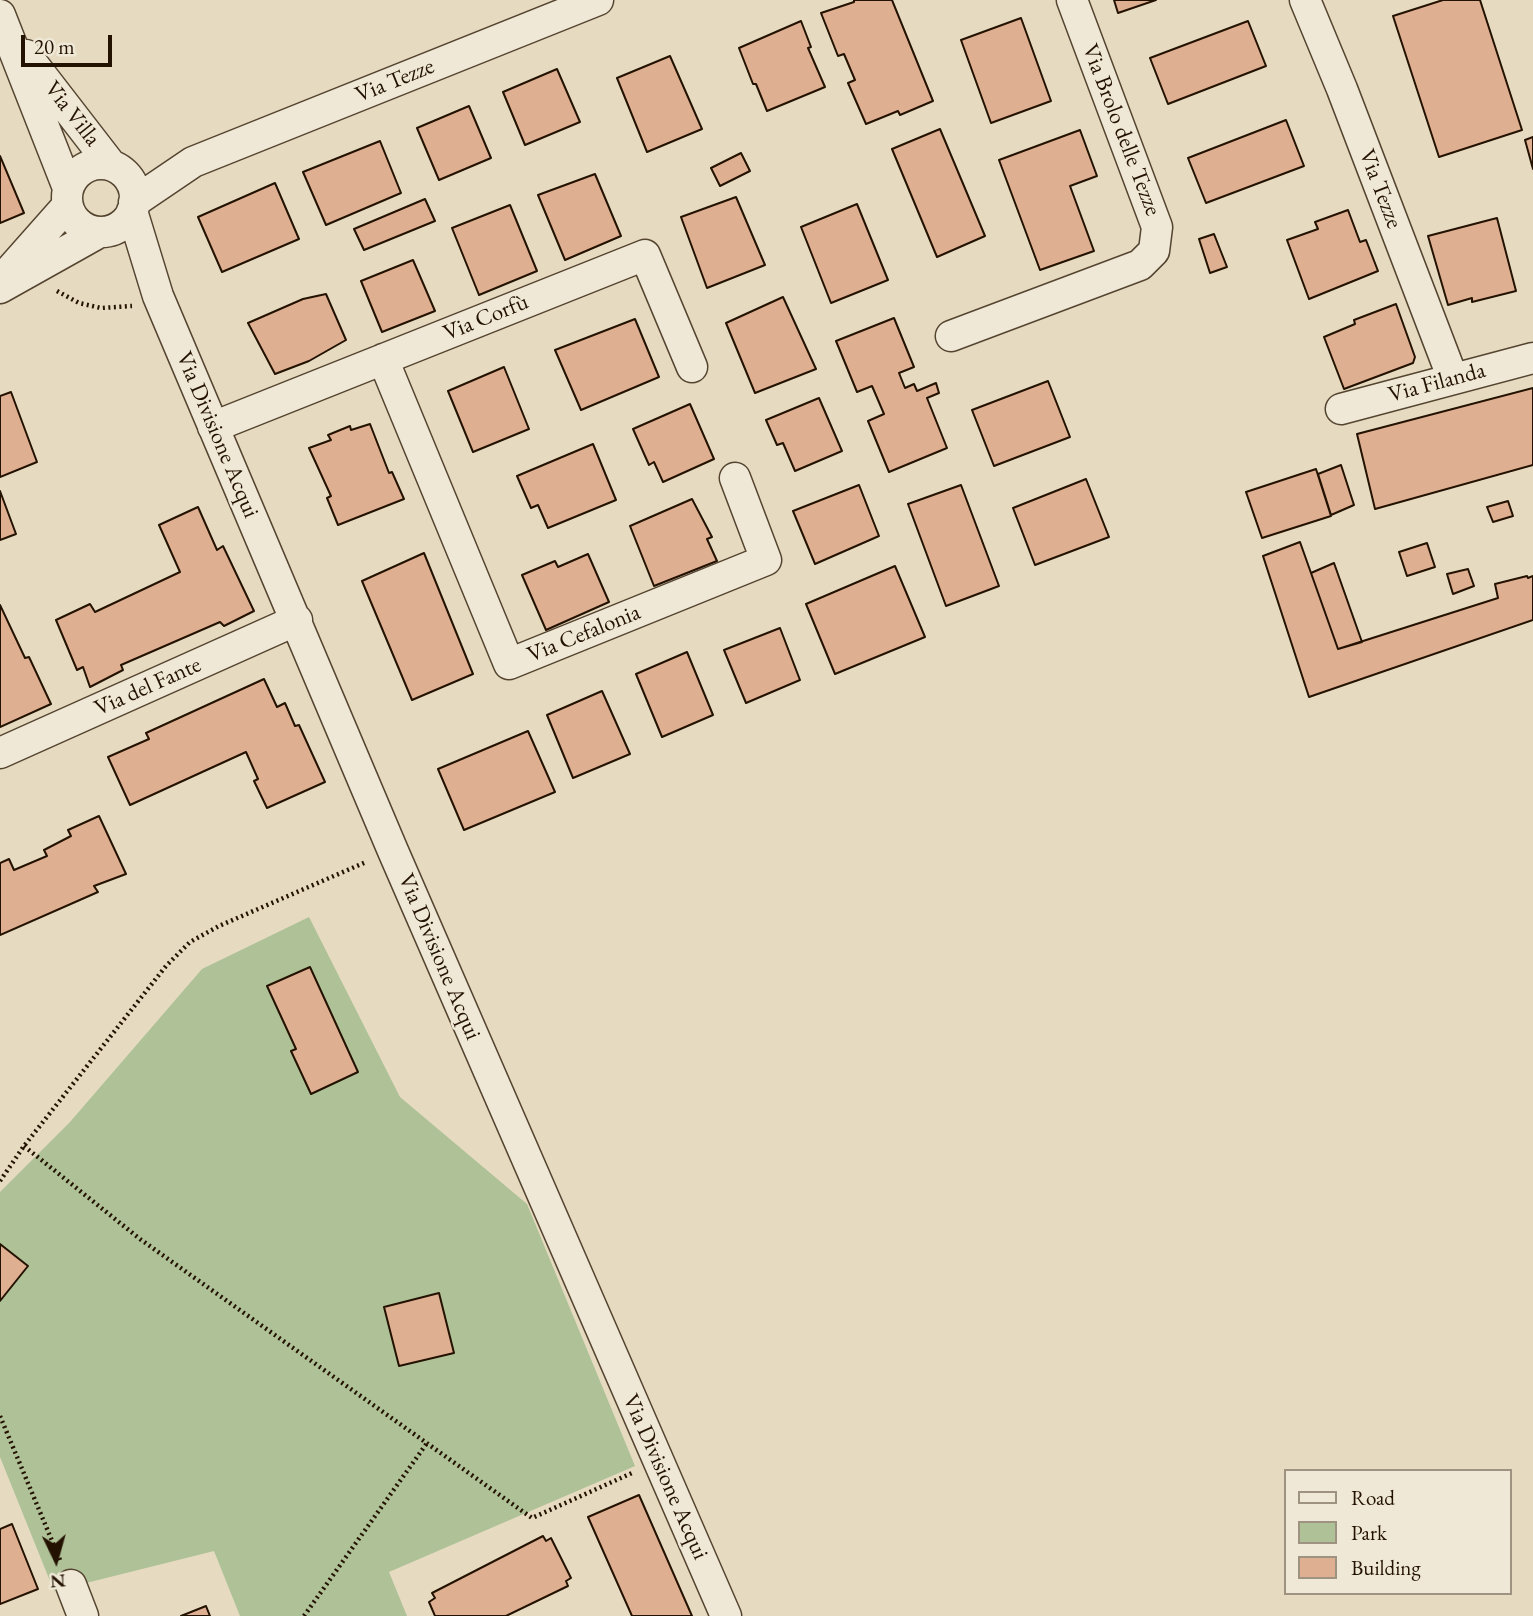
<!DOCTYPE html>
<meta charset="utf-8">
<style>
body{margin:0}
#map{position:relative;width:1533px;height:1616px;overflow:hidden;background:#e6dbc0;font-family:"EB Garamond",serif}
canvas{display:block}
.legend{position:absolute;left:1284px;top:1469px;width:228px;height:126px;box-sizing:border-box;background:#efe8d6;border:2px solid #9e9280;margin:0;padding:9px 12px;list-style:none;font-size:21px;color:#241200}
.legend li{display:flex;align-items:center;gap:14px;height:35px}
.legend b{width:35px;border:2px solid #9e9280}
.north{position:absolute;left:21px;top:1525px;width:70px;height:70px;-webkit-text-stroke:5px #efe8d6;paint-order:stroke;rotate:175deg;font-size:19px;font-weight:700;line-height:28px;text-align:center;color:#241200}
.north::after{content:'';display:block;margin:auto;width:24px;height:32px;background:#241200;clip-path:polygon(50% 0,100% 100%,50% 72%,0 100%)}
.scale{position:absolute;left:21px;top:35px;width:91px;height:32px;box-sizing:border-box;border:4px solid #241200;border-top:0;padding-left:9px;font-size:21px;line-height:24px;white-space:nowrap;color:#241200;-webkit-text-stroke:5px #efe8d6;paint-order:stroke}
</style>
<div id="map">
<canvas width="1533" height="1616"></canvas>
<ul class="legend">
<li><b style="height:9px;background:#efe8d6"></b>Road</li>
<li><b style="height:19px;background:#aec197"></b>Park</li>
<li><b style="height:19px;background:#dfaf92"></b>Building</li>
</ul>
<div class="north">N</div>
<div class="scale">20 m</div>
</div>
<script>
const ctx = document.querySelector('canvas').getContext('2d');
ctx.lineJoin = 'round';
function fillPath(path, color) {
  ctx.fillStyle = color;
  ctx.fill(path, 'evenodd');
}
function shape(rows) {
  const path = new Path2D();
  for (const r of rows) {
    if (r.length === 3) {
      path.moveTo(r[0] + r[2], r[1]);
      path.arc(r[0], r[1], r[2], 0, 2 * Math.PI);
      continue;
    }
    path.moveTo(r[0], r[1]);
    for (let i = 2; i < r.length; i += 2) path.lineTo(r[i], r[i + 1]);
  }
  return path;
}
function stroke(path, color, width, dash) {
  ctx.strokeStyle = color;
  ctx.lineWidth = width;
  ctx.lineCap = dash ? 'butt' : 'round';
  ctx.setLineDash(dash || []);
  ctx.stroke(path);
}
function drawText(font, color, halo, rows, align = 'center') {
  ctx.font = font + ' "EB Garamond",serif';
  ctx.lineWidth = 5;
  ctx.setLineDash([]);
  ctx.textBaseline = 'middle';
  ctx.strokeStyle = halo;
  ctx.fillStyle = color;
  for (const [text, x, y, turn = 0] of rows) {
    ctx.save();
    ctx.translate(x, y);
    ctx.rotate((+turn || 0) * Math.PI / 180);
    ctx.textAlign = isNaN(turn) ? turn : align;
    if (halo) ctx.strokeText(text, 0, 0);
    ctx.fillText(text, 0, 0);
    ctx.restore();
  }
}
fillPath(shape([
 [309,917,400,1097,527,1204,635,1466,389,1572,407,1616,240,1616,214,1551,54,1591,0,1457,0,1192,70,1122,202,969]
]), '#aec197');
const building = shape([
 [854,0,892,0,933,101,900,115,898,111,866,124,848,83,855,80,844,54,838,56,821,13,854,2,854,0],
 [1114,0,1156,0,1118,13,1114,0],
 [1443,0,1480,0,1522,130,1439,157,1393,16,1443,0],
 [1021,18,1051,101,991,123,961,40,1021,18],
 [801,21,811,47,808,48,825,87,767,111,756,84,753,84,739,48,801,21],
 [1248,21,1266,66,1168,104,1150,58,1248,21],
 [670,56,702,129,647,152,617,78,670,56],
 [557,69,580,122,525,145,503,92,557,69],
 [469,106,491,158,439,180,417,128,469,106],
 [1286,120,1304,166,1206,203,1188,158,1286,120],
 [940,129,985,236,937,257,892,149,940,129],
 [1080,130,1097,176,1070,186,1094,251,1040,270,999,160,1080,130],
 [1533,137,1533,169,1525,140,1533,137],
 [380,141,401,193,326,225,303,172,380,141],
 [741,153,750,171,720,186,711,168,741,153],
 [0,156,24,213,0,223,0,156],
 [595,174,621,236,565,260,538,195,595,174],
 [275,183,299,239,222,272,198,217,275,183],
 [736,197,765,265,707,288,681,217,736,197],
 [425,199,435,221,364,250,354,229,425,199],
 [857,204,888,280,831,303,801,227,857,204],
 [510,205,537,271,479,295,452,228,510,205],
 [1348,210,1360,242,1366,240,1378,271,1309,299,1287,240,1318,229,1315,222,1348,210],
 [1497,218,1516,291,1472,302,1472,298,1448,305,1428,236,1497,218],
 [1214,234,1227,267,1210,273,1199,239,1214,234],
 [413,260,435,311,382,332,361,281,413,260],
 [326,294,346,340,309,361,275,374,248,323,303,299,326,294],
 [783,297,816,369,755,393,726,323,783,297],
 [1396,304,1415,357,1413,363,1344,389,1324,337,1355,324,1354,320,1396,304],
 [894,318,914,367,899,373,905,388,914,384,917,391,936,383,939,393,927,398,947,448,889,472,868,421,884,414,872,386,857,392,836,341,894,318],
 [635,319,659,377,581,410,555,350,635,319],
 [504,367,529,429,473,452,448,391,504,367],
 [1048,381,1070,437,994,466,972,410,1048,381],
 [1533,388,1533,465,1375,509,1357,434,1533,388],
 [11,392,37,462,0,477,0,396,11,392],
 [819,398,842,451,795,471,783,443,777,445,766,420,819,398],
 [690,404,714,459,663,482,654,462,649,465,633,429,690,404],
 [370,424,389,473,392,472,404,499,338,525,327,498,331,496,309,448,331,440,328,435,350,426,351,430,370,424],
 [593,444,616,500,548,528,538,505,531,508,517,476,593,444],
 [1341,465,1354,505,1331,515,1318,474,1341,465],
 [1316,469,1331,516,1262,538,1246,492,1316,469],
 [1086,479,1109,537,1035,565,1013,508,1086,479],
 [859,485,879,536,815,564,793,511,859,485],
 [961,485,999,586,946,606,908,504,961,485],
 [0,491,16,534,0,540,0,491],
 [692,499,712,537,707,539,717,561,654,586,630,526,692,499],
 [1508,501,1513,516,1493,522,1487,507,1508,501],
 [198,507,217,550,223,546,254,611,224,626,220,622,121,665,123,670,90,687,83,667,77,670,56,620,90,604,95,612,180,572,159,525,198,507],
 [1300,542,1338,649,1498,598,1495,584,1527,576,1528,578,1533,576,1533,620,1309,697,1263,556,1300,542],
 [1427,543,1435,567,1407,576,1399,552,1427,543],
 [424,553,473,674,412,700,362,581,424,553],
 [588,554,609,602,546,630,522,575,555,561,558,567,588,554],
 [1334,563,1362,642,1338,649,1311,573,1334,563],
 [895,566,925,637,835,674,806,604,895,566],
 [1468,569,1474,586,1453,594,1447,574,1468,569],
 [0,605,25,658,29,657,51,704,0,727,0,605],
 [780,628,800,680,746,703,724,650,780,628],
 [687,652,713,715,662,737,636,674,687,652],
 [264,679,277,707,285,703,295,726,299,725,325,782,267,808,254,781,258,779,246,752,130,805,108,757,149,739,146,733,264,679],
 [602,691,630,754,573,778,547,715,602,691],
 [528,731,555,792,464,830,438,769,528,731],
 [99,816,126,874,94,886,98,892,0,935,0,863,9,859,14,870,47,856,44,850,71,836,68,830,99,816],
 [310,967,358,1072,311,1094,291,1051,296,1049,267,986,310,967],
 [0,1244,28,1266,0,1301,0,1244],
 [439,1293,454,1353,399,1366,384,1307,439,1293],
 [639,1495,692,1616,632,1616,588,1517,639,1495],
 [12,1524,38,1589,0,1604,0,1529,12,1524],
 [543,1536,546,1541,551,1538,571,1578,566,1581,568,1586,506,1616,435,1616,429,1602,435,1598,432,1593,543,1536],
 [206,1606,210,1616,181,1616,206,1606]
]);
fillPath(building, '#dfaf92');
stroke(building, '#241200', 2);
const minor = shape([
 [1305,0,1342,89,1453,379],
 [0,15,68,188],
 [26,55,111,165],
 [101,198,34],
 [134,202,193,162,598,0],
 [132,211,158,296,393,851,726,1616],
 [5,276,67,206],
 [0,288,100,232],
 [951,336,1140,265,1154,251,1157,227,1072,0],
 [383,359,509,664,766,560,735,478],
 [1341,409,1533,358],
 [213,427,645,255,692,367],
 [0,753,297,620],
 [71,1585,83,1616]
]);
stroke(minor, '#544430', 33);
stroke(shape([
 [57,291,79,303,101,308,132,306],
 [24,1146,140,1239,532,1518,632,1473],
 [0,1181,24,1146,166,966,190,942,219,926,366,862],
 [0,1416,60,1560],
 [304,1616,427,1443]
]), '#241200', 4.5, [2, 3.5]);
stroke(minor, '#efe8d6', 30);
drawText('23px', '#241200', '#efe8d6', [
 ["Via Tezze",395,81,-22],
 ["Via Villa",72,114,52],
 ["Via Brolo delle Tezze",1121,130,69],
 ["Via Tezze",1380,189,69],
 ["Via Corfù",486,318,-22],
 ["Via Filanda",1437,383,-15],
 ["Via Divisione Acqui",217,435,67],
 ["Via Cefalonia",584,634,-22],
 ["Via del Fante",148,687,-24],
 ["Via Divisione Acqui",439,957,67],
 ["Via Divisione Acqui",665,1477,66]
]);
</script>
